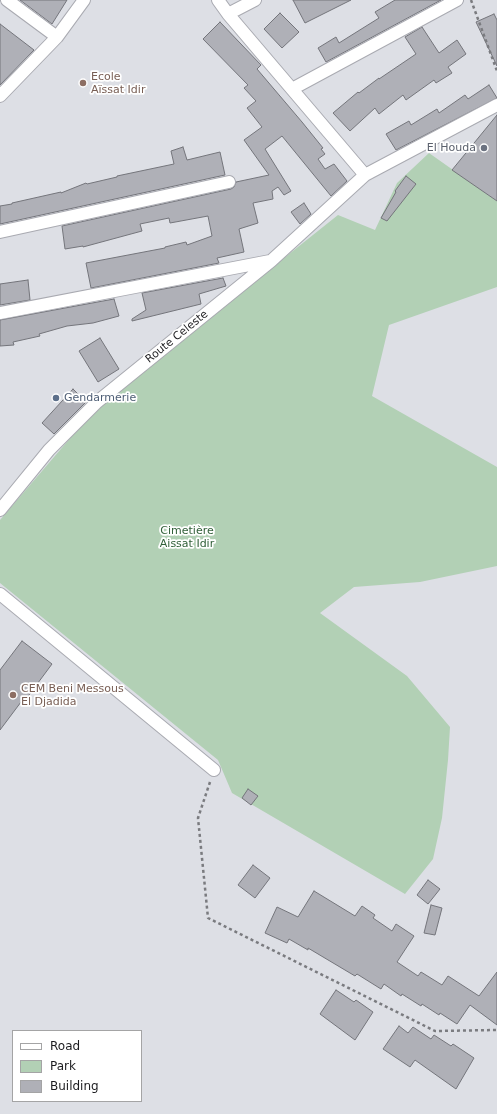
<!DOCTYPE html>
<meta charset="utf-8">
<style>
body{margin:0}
#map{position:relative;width:497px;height:1114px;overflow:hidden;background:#dddfe5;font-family:"DejaVu Sans",sans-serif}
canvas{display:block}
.legend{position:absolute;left:12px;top:1030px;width:130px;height:72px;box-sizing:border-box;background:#fff;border:1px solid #a4a4a5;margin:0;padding:5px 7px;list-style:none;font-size:12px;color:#1c1c1f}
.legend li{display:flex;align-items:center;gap:8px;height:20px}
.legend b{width:20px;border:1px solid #a4a4a5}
</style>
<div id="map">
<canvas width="497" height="1114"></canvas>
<ul class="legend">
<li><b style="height:5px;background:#fff"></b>Road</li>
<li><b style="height:11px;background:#b2d0b5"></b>Park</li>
<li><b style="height:11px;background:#afb0b7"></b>Building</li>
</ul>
</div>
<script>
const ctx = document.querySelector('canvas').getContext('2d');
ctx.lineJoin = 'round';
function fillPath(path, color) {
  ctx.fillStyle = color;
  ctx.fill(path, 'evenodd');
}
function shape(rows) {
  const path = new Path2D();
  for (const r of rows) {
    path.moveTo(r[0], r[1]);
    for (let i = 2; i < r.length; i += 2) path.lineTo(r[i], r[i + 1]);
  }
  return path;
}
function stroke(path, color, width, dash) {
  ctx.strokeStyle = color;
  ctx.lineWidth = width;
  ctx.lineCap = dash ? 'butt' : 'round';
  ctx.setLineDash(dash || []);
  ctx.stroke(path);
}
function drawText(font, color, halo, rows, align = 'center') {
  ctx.font = font + ' "DejaVu Sans",sans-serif';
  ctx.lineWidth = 3.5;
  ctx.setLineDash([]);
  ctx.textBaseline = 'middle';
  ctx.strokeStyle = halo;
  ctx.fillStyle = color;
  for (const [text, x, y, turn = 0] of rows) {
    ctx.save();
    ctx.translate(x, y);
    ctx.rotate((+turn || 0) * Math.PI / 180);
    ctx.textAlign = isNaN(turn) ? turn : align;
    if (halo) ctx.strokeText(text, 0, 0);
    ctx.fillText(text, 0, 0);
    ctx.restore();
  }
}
fillPath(shape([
 [429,153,497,201,497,287,389,325,372,396,497,467,497,566,420,582,354,587,320,613,407,676,450,727,448,760,442,818,433,859,405,894,232,793,218,760,0,583,0,520,96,408,338,215,375,230,397,183]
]), '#b2d0b5');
const building = shape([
 [20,0,67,0,52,24,20,0],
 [293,0,351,0,305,23,293,0],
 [395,0,441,0,326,62,318,48,336,37,339,43,379,18,375,12,395,0],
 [280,13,299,32,282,48,264,29,280,13],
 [494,14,497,20,497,66,476,22,494,14],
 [220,22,261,65,257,69,302,122,323,148,321,149,325,154,318,159,325,169,334,164,347,181,331,196,282,136,265,149,291,191,284,195,278,187,272,191,273,199,253,203,258,223,239,229,244,252,217,258,219,263,91,288,86,263,165,248,165,247,186,242,187,245,212,236,208,216,170,223,169,218,140,224,142,231,83,247,83,246,65,249,62,226,231,189,234,187,236,182,269,175,244,140,262,127,247,108,256,101,244,88,248,85,203,39,220,22],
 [0,24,34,50,0,85,0,24],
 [422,27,439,53,457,40,466,54,448,67,452,73,436,83,434,80,406,100,403,95,379,114,375,108,350,131,333,113,358,92,359,93,379,78,379,79,416,54,405,37,422,27],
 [489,85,497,98,396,150,386,134,409,121,411,125,437,109,439,113,465,95,468,99,489,85],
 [497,115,497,201,452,170,497,115],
 [183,147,187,160,220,152,225,175,0,224,0,206,12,204,12,203,61,192,61,193,86,183,87,184,117,177,117,176,174,164,171,151,183,147],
 [406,176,416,184,387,221,381,218,396,192,395,191,406,176],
 [304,203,311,214,300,224,291,212,304,203],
 [223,278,226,286,199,294,201,304,132,321,132,319,146,310,142,293,223,278],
 [28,280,30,300,0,305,0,284,28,280],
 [114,299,119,316,93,323,67,326,39,334,40,336,13,342,14,345,0,346,0,320,114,299],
 [100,338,119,369,98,382,79,351,100,338],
 [73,389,86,402,54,434,42,423,73,389],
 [22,641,52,664,26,699,24,698,0,730,0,670,22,641],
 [248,789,258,796,251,805,242,798,248,789],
 [253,865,270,878,255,898,238,885,253,865],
 [428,880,440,889,428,904,417,895,428,880],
 [314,891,355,916,362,906,375,915,373,918,392,931,396,924,414,936,397,962,418,976,421,972,442,985,448,976,479,996,497,972,497,1025,470,1005,457,1024,440,1013,439,1015,422,1004,421,1006,402,994,401,996,384,984,381,989,357,974,355,976,308,948,308,950,289,939,287,943,265,933,277,907,298,917,314,891],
 [431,905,442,908,435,935,424,933,431,905],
 [336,990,354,1002,356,1000,373,1012,355,1040,320,1014,336,990],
 [399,1026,408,1033,413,1027,431,1039,434,1035,451,1046,453,1044,474,1058,456,1089,415,1060,410,1067,383,1049,399,1026]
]);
fillPath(building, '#afb0b7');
stroke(building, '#74757b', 1);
const minor = shape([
 [7,0,57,37],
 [218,0,228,14,365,175],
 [228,14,255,0],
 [292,89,457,0],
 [0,96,57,37,84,0],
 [0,232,229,182],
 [0,313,270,261],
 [0,510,49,450,97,402,271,261,365,175,497,105],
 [0,594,214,770]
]);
stroke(minor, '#a9aab1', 14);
stroke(shape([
 [471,0,497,71],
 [210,782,198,818,208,918,435,1031,497,1030]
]), '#7a7b7f', 2.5, [3, 3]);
stroke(minor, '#fff', 12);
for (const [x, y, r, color] of [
 [83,83,4,"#8d6e63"],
 [484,148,4,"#6b7280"],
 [56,398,4,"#5c6f8a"],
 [13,695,4,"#8d6e63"]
]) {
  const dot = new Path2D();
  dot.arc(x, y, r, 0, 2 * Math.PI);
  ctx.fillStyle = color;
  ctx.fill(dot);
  stroke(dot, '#fff', 1.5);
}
drawText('11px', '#785e54', '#fff', [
 ["Ecole",91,77],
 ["Aïssat Idir",91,90],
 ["CEM Beni Messous",21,689],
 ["El Djadida",21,702]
], 'left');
drawText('11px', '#5b616d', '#fff', [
 ["El Houda",476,148]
], 'right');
drawText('11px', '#1c1c1f', '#fff', [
 ["Route Celeste",177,337,-39]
]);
drawText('11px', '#4e5e75', '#fff', [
 ["Gendarmerie",64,398]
], 'left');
drawText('11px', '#316039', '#fff', [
 ["Cimetière",187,531],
 ["Aissat Idir",187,544]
]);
</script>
